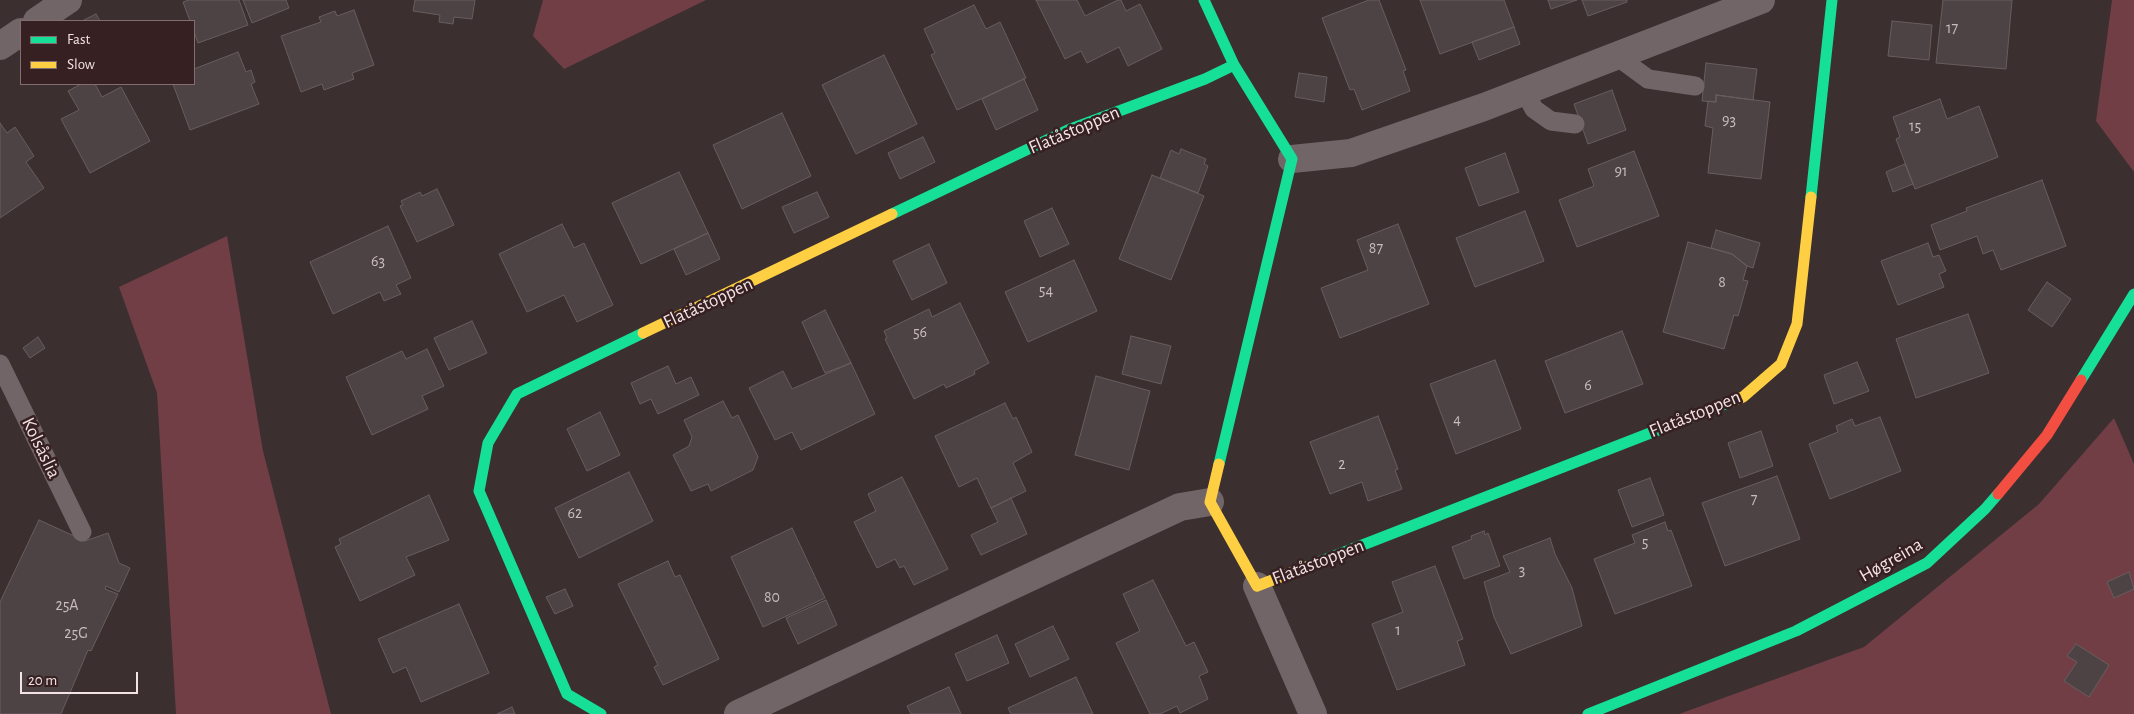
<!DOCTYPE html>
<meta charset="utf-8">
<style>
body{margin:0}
#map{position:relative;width:2134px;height:714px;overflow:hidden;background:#3b2f30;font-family:"Alegreya Sans",sans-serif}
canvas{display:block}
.legend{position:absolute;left:20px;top:20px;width:175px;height:65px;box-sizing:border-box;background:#362022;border:1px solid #826e70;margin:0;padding:6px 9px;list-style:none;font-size:15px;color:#f3e3e4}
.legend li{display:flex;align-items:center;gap:10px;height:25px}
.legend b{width:25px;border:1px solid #826e70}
.scale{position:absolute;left:20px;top:672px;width:118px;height:22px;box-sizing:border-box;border:2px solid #f3e3e4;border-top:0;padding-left:6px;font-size:15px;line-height:18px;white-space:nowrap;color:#f3e3e4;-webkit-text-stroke:4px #362022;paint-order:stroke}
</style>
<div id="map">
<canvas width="2134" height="714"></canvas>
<ul class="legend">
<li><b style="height:6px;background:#16e098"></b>Fast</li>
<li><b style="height:6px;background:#ffcf43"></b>Slow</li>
</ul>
<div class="scale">20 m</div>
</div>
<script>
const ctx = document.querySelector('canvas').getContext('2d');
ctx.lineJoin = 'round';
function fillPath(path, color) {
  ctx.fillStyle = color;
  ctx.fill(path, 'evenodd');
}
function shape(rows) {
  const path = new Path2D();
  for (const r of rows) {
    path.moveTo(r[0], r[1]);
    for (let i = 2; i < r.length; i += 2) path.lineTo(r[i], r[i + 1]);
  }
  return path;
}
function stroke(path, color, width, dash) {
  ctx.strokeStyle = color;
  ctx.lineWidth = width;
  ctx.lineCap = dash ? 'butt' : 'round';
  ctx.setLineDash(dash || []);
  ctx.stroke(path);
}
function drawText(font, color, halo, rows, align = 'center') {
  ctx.font = font + ' "Alegreya Sans",sans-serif';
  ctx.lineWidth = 5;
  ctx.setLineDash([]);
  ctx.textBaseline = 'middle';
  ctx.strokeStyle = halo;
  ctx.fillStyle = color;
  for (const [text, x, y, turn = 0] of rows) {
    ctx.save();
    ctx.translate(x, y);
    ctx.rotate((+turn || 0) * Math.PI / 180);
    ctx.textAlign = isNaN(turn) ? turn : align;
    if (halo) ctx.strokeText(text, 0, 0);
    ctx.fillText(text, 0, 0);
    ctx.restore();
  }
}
fillPath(shape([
 [543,0,706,0,564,69,533,36],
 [2112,0,2134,0,2134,172,2096,121],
 [227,236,263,451,331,714,176,714,157,393,119,287],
 [2114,418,2134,464,2134,714,1679,714,1864,647,2039,504]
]), '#713e45');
const building = shape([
 [189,0,239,0,248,25,198,43,194,32,194,21,190,21,183,2,189,0],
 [243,0,286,0,289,8,252,23,243,0],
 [415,0,475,0,472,19,454,17,453,24,439,22,440,15,413,11,415,0],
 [1036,0,1077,0,1085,16,1118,0,1121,0,1126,11,1140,4,1162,49,1128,66,1119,47,1087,63,1081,51,1065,59,1036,0],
 [1369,0,1379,0,1406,70,1403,71,1410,91,1362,110,1354,89,1350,90,1322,18,1369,0],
 [1420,0,1504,0,1514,27,1440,54,1420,0],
 [1548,0,1577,0,1551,9,1548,0],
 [1582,0,1627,0,1627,2,1588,16,1582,0],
 [1943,0,2012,0,2006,69,1936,63,1943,0],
 [974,5,986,29,1000,22,1026,78,957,110,931,55,935,53,924,29,974,5],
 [354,10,374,65,352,73,354,79,324,90,322,84,301,92,281,36,321,22,319,17,335,11,337,16,354,10],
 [96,14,100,21,82,21,96,14],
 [1892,21,1932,25,1929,60,1888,56,1892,21],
 [1514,27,1520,44,1479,60,1472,42,1514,27],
 [238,52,246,72,251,70,255,82,251,84,259,104,190,130,173,84,194,84,194,69,238,52],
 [884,55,917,124,856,154,822,85,884,55],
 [1706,63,1757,69,1753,100,1716,95,1716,102,1702,101,1706,63],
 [1299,73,1327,77,1324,102,1295,97,1299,73],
 [1024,79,1038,110,996,130,982,99,1024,79],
 [81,84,95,84,102,97,121,87,150,141,90,173,61,119,79,110,68,91,81,84],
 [1612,90,1626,130,1588,144,1574,104,1612,90],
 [1716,95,1770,102,1761,179,1708,173,1713,128,1705,126,1708,101,1716,102,1716,95],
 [1940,99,1947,119,1979,106,1998,157,1915,189,1896,139,1900,137,1893,117,1940,99],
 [782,113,811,176,742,209,713,145,782,113],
 [0,123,7,133,15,127,34,156,26,162,44,188,0,218,0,123],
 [923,137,935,162,900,179,888,153,923,137],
 [1181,149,1206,159,1204,164,1208,166,1198,193,1160,178,1171,150,1179,154,1181,149],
 [1634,151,1659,216,1577,247,1559,200,1594,186,1588,169,1634,151],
 [1505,153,1519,192,1479,206,1465,168,1505,153],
 [1905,164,1913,184,1893,192,1886,172,1905,164],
 [679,172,708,233,641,264,612,203,679,172],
 [1152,175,1204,196,1171,280,1119,259,1152,175],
 [2042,180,2066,246,2001,270,1993,250,1983,254,1977,236,1940,250,1931,225,1967,211,1966,208,2042,180],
 [437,189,454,225,417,242,400,206,403,205,401,201,420,192,422,196,437,189],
 [817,192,829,217,794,233,782,207,817,192],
 [1052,208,1069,244,1040,257,1024,221,1052,208],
 [1525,211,1544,261,1475,287,1456,238,1525,211],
 [562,224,574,248,584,243,613,305,577,322,564,295,527,312,499,254,562,224],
 [1398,224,1429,304,1340,338,1321,288,1368,270,1357,240,1398,224],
 [388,226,411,278,396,285,401,294,384,301,380,292,333,314,310,262,388,226],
 [1716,230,1760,243,1753,268,1747,266,1732,254,1711,248,1716,230],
 [708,233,720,259,686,275,674,249,708,233],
 [1688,242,1732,254,1747,266,1743,280,1748,281,1738,316,1734,315,1724,349,1663,332,1688,242],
 [1928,243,1933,257,1939,255,1946,271,1939,274,1944,287,1898,305,1881,261,1928,243],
 [929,244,947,283,912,300,893,261,929,244],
 [1074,260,1097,311,1028,342,1005,292,1074,260],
 [2047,282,2071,299,2052,327,2028,310,2047,282],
 [960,303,989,363,974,371,975,374,946,388,944,384,914,399,885,339,887,338,884,331,929,309,932,317,960,303],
 [825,310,851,363,825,373,802,322,825,310],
 [1968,314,1989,373,1916,398,1896,339,1968,314],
 [472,321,487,353,449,370,434,338,472,321],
 [1622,331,1643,384,1565,413,1545,361,1622,331],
 [1131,336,1171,346,1161,384,1122,374,1131,336],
 [38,337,45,348,30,358,23,348,38,337],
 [427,349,444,386,422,396,428,409,372,435,346,377,402,351,406,359,427,349],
 [1495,360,1521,429,1456,454,1430,384,1495,360],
 [1857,362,1869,391,1834,404,1824,375,1857,362],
 [851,363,875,414,801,450,792,432,775,440,749,388,783,371,792,389,851,363],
 [668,366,676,384,691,377,699,395,658,414,651,399,640,404,631,383,668,366],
 [1096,376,1150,391,1129,470,1075,455,1096,376],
 [723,401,732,418,738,415,758,457,753,470,711,491,708,484,691,491,673,455,689,446,692,437,684,420,723,401],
 [1005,403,1013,419,1016,417,1032,452,1013,463,1026,491,991,508,977,478,959,487,935,436,1005,403],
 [600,412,620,455,587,471,567,429,600,412],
 [1378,416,1398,469,1395,470,1402,489,1368,501,1362,482,1330,494,1310,442,1378,416],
 [1880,417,1901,471,1830,499,1809,444,1838,432,1836,426,1852,419,1855,426,1880,417],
 [1761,431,1773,466,1740,478,1728,443,1761,431],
 [629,472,653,521,579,558,555,508,629,472],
 [1777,476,1800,539,1725,566,1702,503,1777,476],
 [902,477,948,569,914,585,904,566,900,568,895,559,877,568,854,522,876,511,868,494,902,477],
 [1650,478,1664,515,1632,527,1618,490,1650,478],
 [429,495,449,540,406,557,415,575,360,601,335,547,341,544,339,539,429,495],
 [1011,498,1027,534,981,555,971,535,998,522,991,508,1011,498],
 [39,520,85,541,108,533,119,563,130,568,119,592,106,586,105,589,118,594,91,651,88,650,61,714,0,714,0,602,39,520],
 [1665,522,1668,531,1671,530,1692,586,1615,614,1594,559,1635,543,1632,535,1665,522],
 [792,528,825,598,763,627,731,557,792,528],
 [1484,531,1485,535,1488,533,1500,566,1464,579,1452,547,1472,539,1471,536,1484,531],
 [1550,538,1555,554,1572,588,1582,626,1511,654,1494,617,1484,582,1510,572,1503,556,1550,538],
 [668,561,675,577,680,575,719,659,663,685,654,667,658,665,618,584,668,561],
 [1435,566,1463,639,1457,641,1465,665,1397,690,1372,624,1403,612,1392,582,1435,566],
 [2129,572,2134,589,2114,598,2107,582,2129,572],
 [1153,580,1186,646,1194,642,1208,672,1199,676,1208,699,1180,713,1177,706,1160,714,1150,714,1116,643,1140,631,1123,594,1153,580],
 [565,589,573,606,555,614,546,597,565,589],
 [826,600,837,625,798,644,786,618,826,600],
 [459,604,489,673,421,702,406,667,393,673,378,639,459,604],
 [1053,626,1069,659,1030,677,1015,644,1053,626],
 [997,635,1009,663,967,681,955,654,997,635],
 [2076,644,2109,665,2089,697,2064,681,2077,662,2067,656,2076,644],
 [1076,677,1093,714,1011,714,1008,708,1076,677],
 [949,687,961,714,911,714,907,706,949,687],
 [512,707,515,714,497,714,512,707]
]);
fillPath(building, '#4e4344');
stroke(building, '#695d5e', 1);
stroke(shape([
 [1618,57,1648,79,1695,86],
 [1525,92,1534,109,1551,121,1575,124],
 [0,364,82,532]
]), '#726567', 19);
stroke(shape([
 [37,21,68,0],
 [0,46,21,32],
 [1292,159,1351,153,1484,107,1761,0],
 [1257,586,1313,714],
 [738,714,1180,507,1210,502]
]), '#726567', 28);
stroke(shape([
 [1204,0,1234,65,1292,159,1219,464],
 [1811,197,1832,0],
 [892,214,1068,130,1205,79,1234,65],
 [2081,380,2134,294],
 [1306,567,1730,402],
 [601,714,567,694,479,491,488,443,517,394,643,333],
 [1588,714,1796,631,1927,563,1985,509,1998,494]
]), '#16e098', 11);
stroke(shape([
 [643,333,892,214],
 [1730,402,1743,397,1781,364,1797,324,1811,197],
 [1219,464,1210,502,1257,586,1306,567]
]), '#ffcf43', 11);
stroke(shape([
 [1998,494,2047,435,2081,380]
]), '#f24e42', 11);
drawText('16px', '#cabbbc', null, [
 ["17",1952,28],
 ["93",1729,120],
 ["15",1915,126],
 ["91",1621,171],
 ["87",1376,248],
 ["63",378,261],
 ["8",1722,282],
 ["54",1046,290],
 ["56",920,332],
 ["6",1588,385],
 ["4",1457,419],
 ["2",1342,464],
 ["7",1754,499],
 ["62",575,513],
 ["5",1645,542],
 ["3",1522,570],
 ["80",772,597],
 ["25A",67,605],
 ["1",1398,630],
 ["25G",76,633]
]);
drawText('19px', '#f3e3e4', '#362022', [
 ["Flatåstoppen",1074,130,-23],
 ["Flatåstoppen",708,303,-25],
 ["Flatåstoppen",1695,414,-22],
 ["Kolsåslia",41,448,64],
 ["Høgreina",1891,560,-30],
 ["Flatåstoppen",1318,562,-21]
]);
</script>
